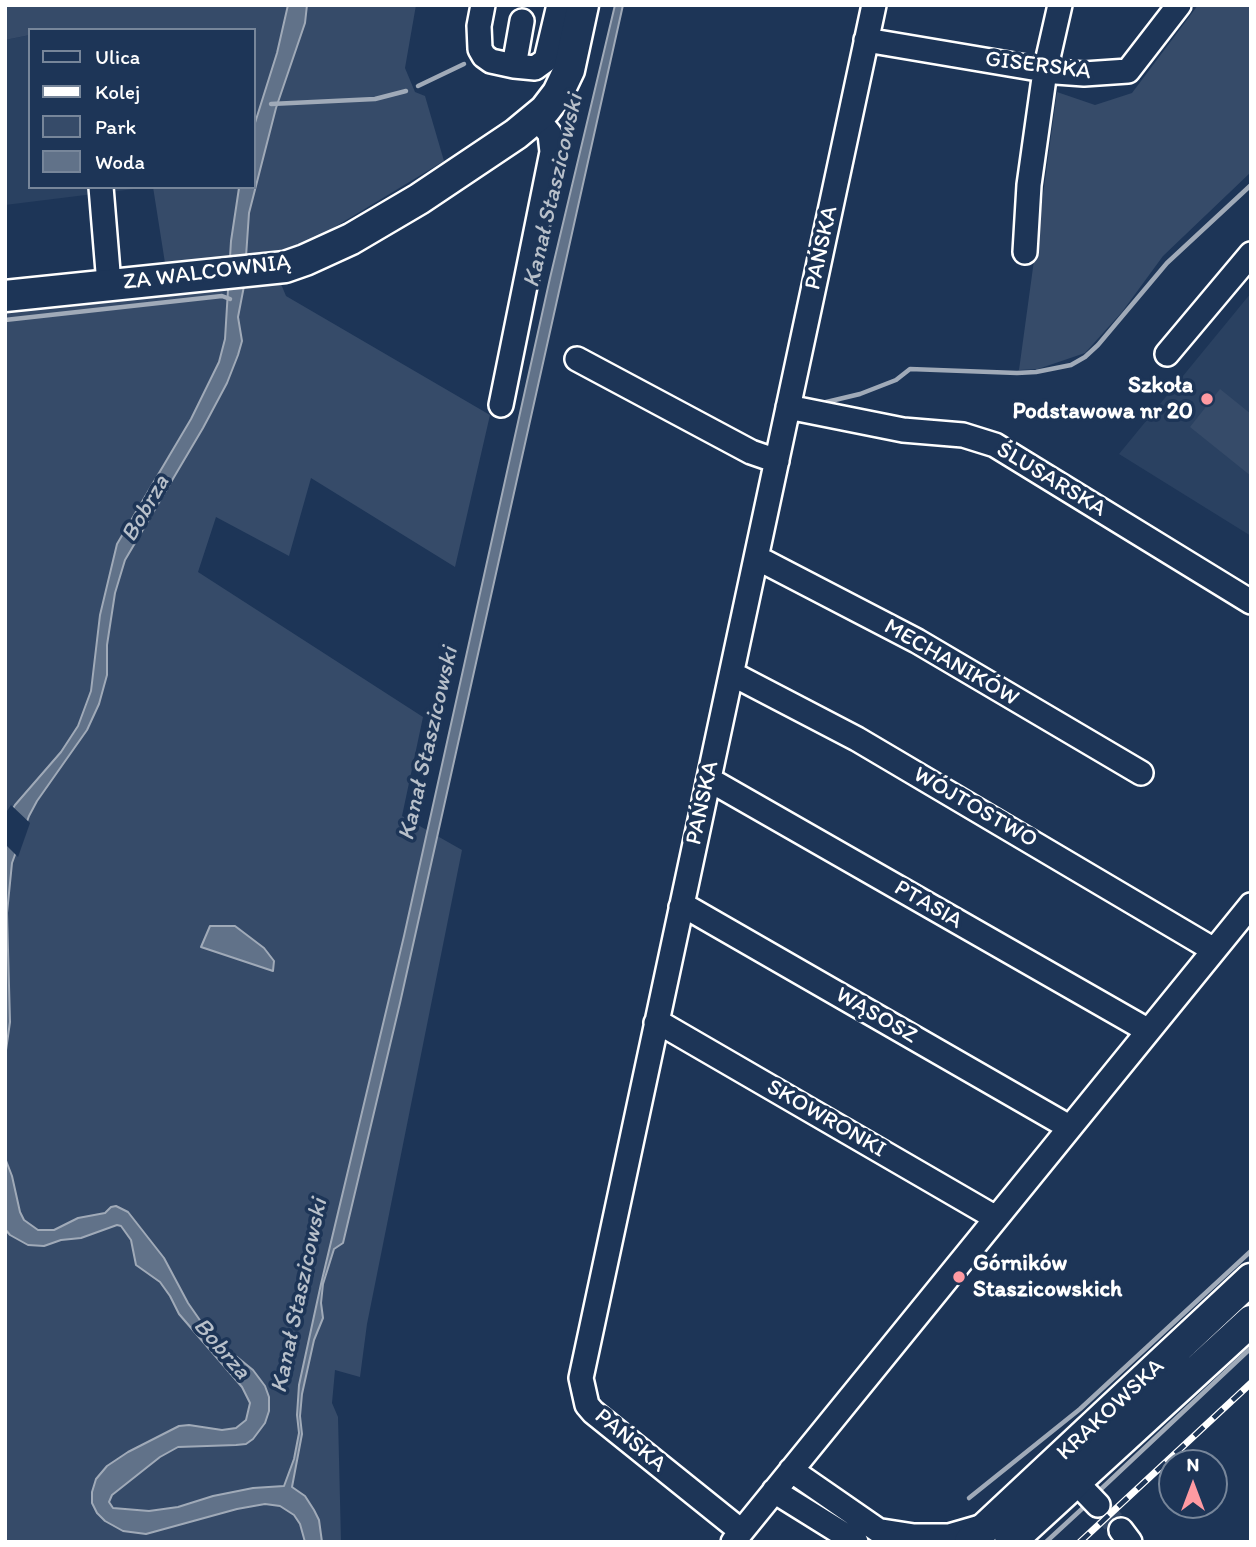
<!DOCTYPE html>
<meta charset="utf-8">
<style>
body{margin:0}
#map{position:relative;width:1256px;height:1547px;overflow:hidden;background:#1d3557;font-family:Itim,sans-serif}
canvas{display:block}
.frame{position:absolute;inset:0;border:7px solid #fff;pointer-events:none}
.legend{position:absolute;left:28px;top:28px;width:228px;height:161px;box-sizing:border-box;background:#1d3557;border:2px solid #77869a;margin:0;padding:9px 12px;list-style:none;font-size:21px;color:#fff}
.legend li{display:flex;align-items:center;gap:14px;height:35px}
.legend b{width:35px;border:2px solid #77869a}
.north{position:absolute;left:1158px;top:1449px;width:70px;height:70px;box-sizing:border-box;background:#1d3557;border:2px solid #77869a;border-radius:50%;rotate:0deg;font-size:19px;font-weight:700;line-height:28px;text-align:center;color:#fff}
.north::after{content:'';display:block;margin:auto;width:24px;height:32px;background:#ff9aa2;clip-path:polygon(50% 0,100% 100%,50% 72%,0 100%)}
</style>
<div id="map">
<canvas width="1256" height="1547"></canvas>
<div class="frame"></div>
<ul class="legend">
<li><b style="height:9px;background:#1d3557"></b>Ulica</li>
<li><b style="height:9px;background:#fff"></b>Kolej</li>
<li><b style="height:19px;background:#364b69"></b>Park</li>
<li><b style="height:19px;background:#617289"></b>Woda</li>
</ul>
<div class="north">N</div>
</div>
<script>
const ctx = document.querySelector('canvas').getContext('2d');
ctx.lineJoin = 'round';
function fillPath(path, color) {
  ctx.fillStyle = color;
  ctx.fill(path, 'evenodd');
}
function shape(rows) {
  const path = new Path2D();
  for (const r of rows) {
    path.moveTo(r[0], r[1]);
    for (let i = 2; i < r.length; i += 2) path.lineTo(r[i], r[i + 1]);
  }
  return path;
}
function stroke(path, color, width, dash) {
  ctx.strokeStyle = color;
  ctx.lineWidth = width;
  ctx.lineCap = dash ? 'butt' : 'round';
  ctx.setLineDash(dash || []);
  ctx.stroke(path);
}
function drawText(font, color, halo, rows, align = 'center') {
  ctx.font = font + ' Itim,sans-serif';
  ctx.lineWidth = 7;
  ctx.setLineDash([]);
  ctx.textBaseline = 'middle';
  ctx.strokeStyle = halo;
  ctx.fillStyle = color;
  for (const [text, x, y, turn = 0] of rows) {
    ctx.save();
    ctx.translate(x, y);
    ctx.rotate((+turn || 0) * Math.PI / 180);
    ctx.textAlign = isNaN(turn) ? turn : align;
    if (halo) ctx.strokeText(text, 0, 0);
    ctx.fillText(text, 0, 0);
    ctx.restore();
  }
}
fillPath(shape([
 [30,35,30,187,150,187,5,205,5,40],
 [1251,293,1251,536,1119,454]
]), '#2a4161');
fillPath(shape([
 [5,5,416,5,405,68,415,92,425,96,444,161,305,245,284,250,165,263,153,187,254,187,254,30,117,30,103,28,30,30,30,35,5,40],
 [1198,5,1251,5,1251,172,1163,256,1122,312,1085,353,1038,369,1019,370,1057,92,1095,105,1132,93],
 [223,282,281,284,286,296,490,415,455,567,311,478,289,556,216,517,198,572,423,717,402,816,462,850,367,1324,360,1377,335,1370,332,1403,338,1417,341,1542,5,1542,5,309],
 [1220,389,1251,414,1251,476,1190,427]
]), '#364b69');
const water = shape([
 [288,5,307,5,305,23,276,108,249,213,244,286,238,317,242,341,238,355,227,383,203,428,125,560,115,593,107,645,107,675,99,704,87,730,37,801,29,816,12,863,7,913,10,1022,5,1057,5,822,15,805,61,752,78,726,91,691,100,615,117,544,191,419,219,362,225,339,231,241,239,188,254,187,254,126,277,53,288,5],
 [615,5,623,5,400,1003,343,1243,334,1249,323,1284,321,1303,323,1318,314,1340,302,1394,300,1416,302,1434,292,1487,305,1496,314,1510,319,1520,322,1542,305,1542,300,1524,294,1515,280,1506,265,1504,237,1509,146,1534,123,1531,105,1521,97,1513,92,1503,92,1492,96,1479,107,1466,128,1452,179,1426,189,1425,222,1430,236,1428,246,1420,250,1403,242,1387,179,1314,170,1296,160,1282,136,1265,131,1240,121,1226,117,1225,81,1238,61,1240,44,1246,28,1245,10,1235,5,1229,5,1158,12,1176,20,1212,24,1220,38,1230,54,1230,78,1218,105,1213,111,1207,116,1206,128,1212,164,1258,188,1303,204,1326,221,1344,253,1370,265,1386,269,1397,269,1411,265,1423,253,1439,246,1444,236,1445,178,1447,160,1457,112,1495,109,1502,113,1508,149,1511,178,1507,213,1496,253,1488,284,1486,294,1459,299,1433,297,1415,299,1385,321,1284,404,936,550,278,615,5],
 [210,926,235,926,264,948,274,961,273,971,201,947,210,926]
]);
fillPath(water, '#617289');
stroke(water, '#a0aab8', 2);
fillPath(shape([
 [11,805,30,823,18,857,5,844,5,814]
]), '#1d3557');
stroke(shape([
 [418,86,464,64],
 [271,104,375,99,406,91],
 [5,320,222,296,230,299],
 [818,404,860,394,896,380,910,369,1017,373,1036,372,1071,365,1085,357,1098,345,1167,263,1251,185],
 [1100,1490,1251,1348],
 [969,1498,1080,1409,1251,1251],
 [1046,1542,1084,1507]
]), '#a0aab8', 4.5);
stroke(shape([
 [1098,1505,1121,1530]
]), '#344968', 23, [23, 11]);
const minor = shape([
 [483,5,479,26,480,49,484,56,491,61,514,66,522,21],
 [866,40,1056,72,1084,74,1128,71,1179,5],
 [514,66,535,68,546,60,559,5],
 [101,187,109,284],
 [1025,252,1029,185,1045,71,1060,5],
 [1167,354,1251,254],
 [577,359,751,452,777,461],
 [501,405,552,152,550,134,537,118],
 [788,407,903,430,963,435,995,445,1251,602],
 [756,560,765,562,917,641,1141,773],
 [731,676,740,678,857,739,1214,950],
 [708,782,717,784,1147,1030],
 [681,907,690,909,1069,1127],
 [656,1023,665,1026,996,1218],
 [791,1470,895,1542],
 [1075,1481,1098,1505],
 [774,1491,856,1542],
 [1121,1530,1130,1542],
 [741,1531,593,1412,587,1405,581,1378,874,5],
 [882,1531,914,1536,949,1536,987,1525],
 [733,1542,1251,905]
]);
const major = shape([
 [5,296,285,267,305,260,351,239,419,199,516,134,545,110,558,93,569,70,583,5],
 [970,1542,1251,1279],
 [1010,1542,1251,1321]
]);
stroke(minor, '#fff', 28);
stroke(major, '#fff', 35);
stroke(minor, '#1d3557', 23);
stroke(major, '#1d3557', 30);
const rail = shape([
 [1080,1542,1251,1383]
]);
stroke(rail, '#fff', 7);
stroke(rail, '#1d3557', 4.5, [13]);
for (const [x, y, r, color] of [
 [1207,399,7,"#ff9aa2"],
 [959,1277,7,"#ff9aa2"]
]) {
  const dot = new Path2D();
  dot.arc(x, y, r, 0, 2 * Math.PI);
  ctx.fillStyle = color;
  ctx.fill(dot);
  stroke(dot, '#1d3557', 2.5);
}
drawText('23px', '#fff', '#1d3557', [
 ["GISERSKA",1038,66,7],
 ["PAŃSKA",822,248,-78],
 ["ZA WALCOWNIĄ",207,273,-7],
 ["ŚLUSARSKA",1051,480,31],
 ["MECHANIKÓW",951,663,30],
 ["PAŃSKA",703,803,-78],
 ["WÓJTOSTWO",975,808,30],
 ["PTASIA",928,905,30],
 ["WĄSOSZ",876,1016,30],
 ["SKOWRONKI",826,1119,30],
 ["KRAKOWSKA",1111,1410,-43],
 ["PAŃSKA",630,1441,40]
]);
drawText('bold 23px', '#fff', '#1d3557', [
 ["Szkoła",1193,386],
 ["Podstawowa nr 20",1193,412],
 ["Górników",973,1264,"left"],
 ["Staszicowskich",973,1290,"left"]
], 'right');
drawText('italic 24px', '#b8c0ca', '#1d3557', [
 ["Kanał Staszicowski",554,191,-77],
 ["Bobrza",146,509,-60],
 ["Kanał Staszicowski",429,744,-77],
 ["Kanał Staszicowski",300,1296,-78],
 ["Bobrza",221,1349,49]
]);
</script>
